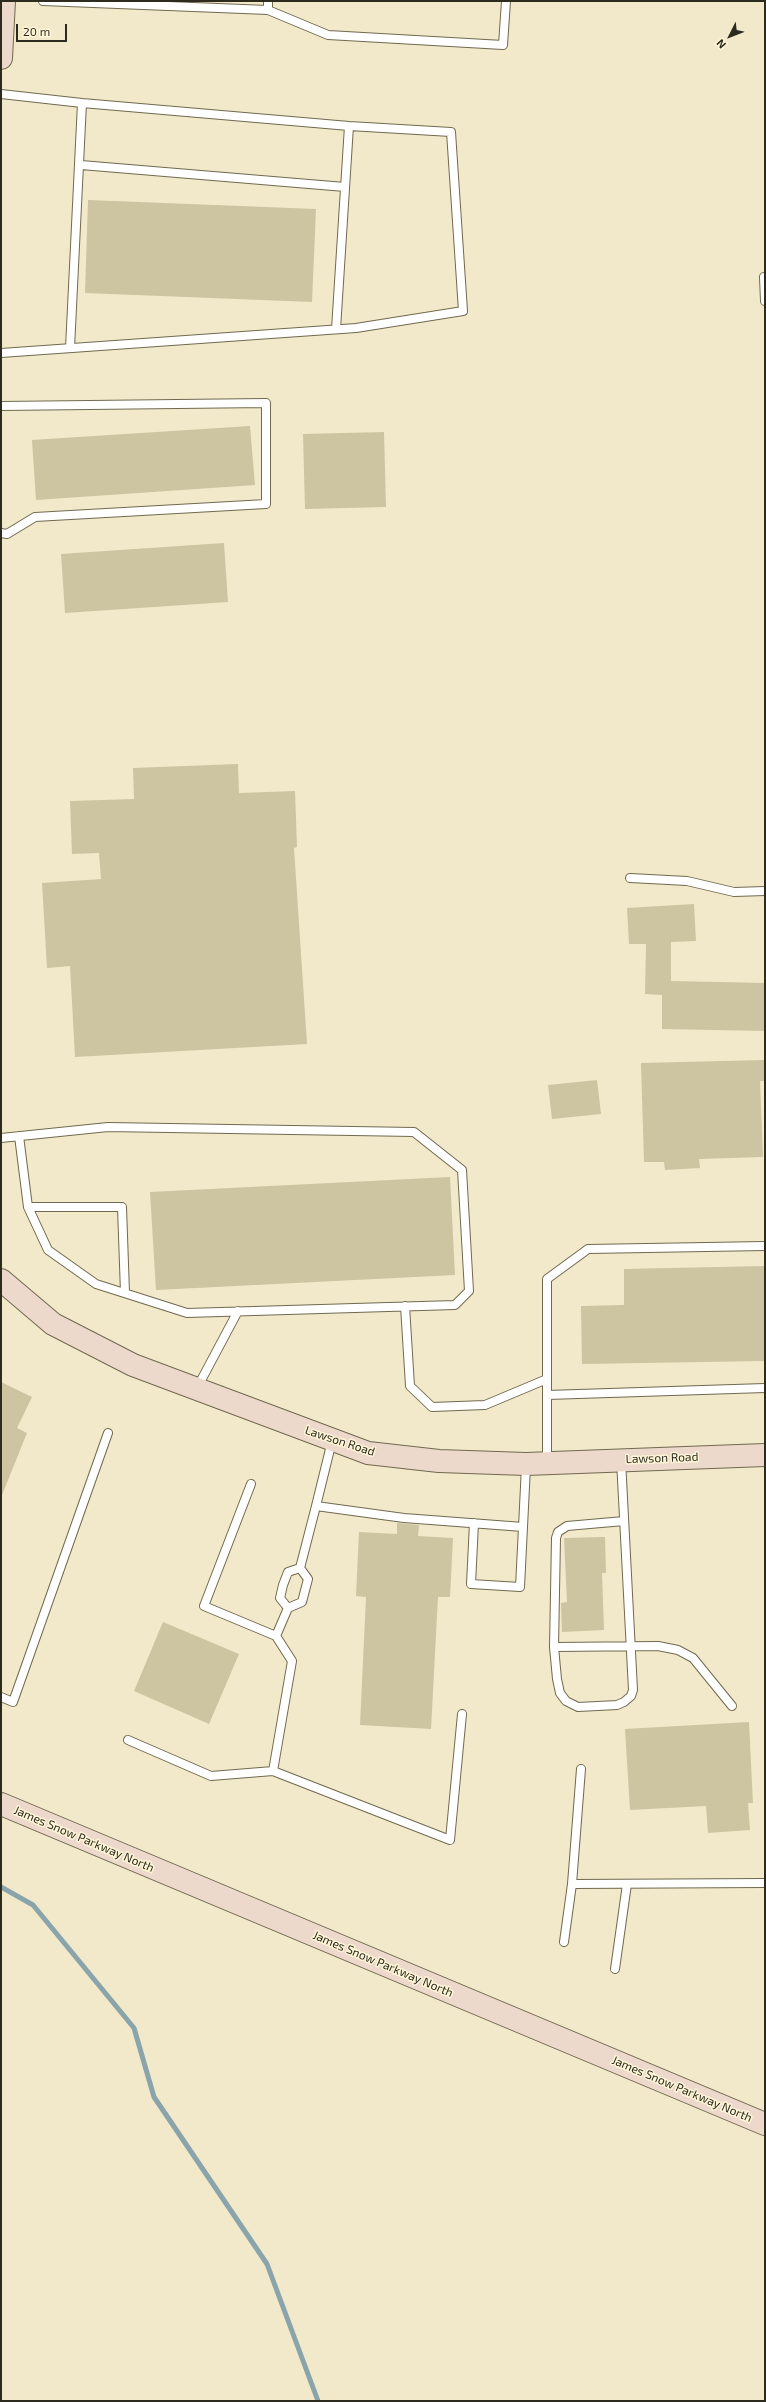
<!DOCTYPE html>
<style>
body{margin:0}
#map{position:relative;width:766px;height:2402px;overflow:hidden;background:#f1e9ca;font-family:"Exo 2",sans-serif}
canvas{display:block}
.frame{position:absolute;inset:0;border:2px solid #2d2a1e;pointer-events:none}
.north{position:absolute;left:710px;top:16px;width:40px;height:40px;-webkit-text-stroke:3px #fef6d7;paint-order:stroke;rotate:228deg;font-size:11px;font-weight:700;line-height:16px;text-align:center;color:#2d2a1e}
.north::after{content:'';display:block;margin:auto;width:14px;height:18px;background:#2d2a1e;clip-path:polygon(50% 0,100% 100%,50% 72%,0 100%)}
.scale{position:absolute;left:16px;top:24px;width:51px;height:18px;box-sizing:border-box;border:2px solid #2d2a1e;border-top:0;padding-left:5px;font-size:12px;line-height:14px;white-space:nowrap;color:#2d2a1e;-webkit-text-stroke:3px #fef6d7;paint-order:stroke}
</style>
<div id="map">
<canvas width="766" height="2402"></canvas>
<div class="frame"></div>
<div class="north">N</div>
<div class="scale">20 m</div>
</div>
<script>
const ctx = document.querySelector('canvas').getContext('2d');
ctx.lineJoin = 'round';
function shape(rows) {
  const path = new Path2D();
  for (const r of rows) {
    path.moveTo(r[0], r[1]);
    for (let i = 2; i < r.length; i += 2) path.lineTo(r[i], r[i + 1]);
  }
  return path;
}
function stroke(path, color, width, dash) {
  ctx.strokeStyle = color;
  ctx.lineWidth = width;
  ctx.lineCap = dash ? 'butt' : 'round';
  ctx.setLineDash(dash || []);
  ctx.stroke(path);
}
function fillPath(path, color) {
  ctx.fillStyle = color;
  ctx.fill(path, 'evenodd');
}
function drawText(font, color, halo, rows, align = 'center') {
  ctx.font = font + ' "Exo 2",sans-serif';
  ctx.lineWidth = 3;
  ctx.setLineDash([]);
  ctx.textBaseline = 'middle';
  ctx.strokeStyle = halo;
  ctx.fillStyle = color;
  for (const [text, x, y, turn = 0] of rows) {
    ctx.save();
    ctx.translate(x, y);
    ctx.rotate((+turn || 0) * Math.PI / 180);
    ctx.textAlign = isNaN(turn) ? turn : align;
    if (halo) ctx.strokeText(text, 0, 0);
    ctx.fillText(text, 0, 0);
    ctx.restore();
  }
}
stroke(shape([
 [1,1887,33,1905,134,2028,154,2097,267,2264,318,2401]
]), '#89a4aa', 5);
fillPath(shape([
 [88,200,316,209,312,302,85,293],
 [250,426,255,485,36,500,32,440],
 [384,432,386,507,305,509,303,434],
 [224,543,228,602,65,613,61,554],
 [238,764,239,793,295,791,297,847,294,848,307,1044,75,1057,70,966,47,968,42,883,101,879,99,853,72,854,70,801,134,799,133,768],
 [694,904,696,941,671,942,671,981,765,983,765,1031,662,1029,662,995,645,994,646,944,629,944,627,908],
 [765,1060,765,1081,760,1081,763,1157,699,1159,700,1168,665,1170,664,1162,644,1162,641,1063],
 [597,1080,601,1114,552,1119,548,1085],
 [450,1177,455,1275,156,1290,150,1192],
 [765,1266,765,1361,582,1364,581,1306,624,1305,624,1269],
 [1,1382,32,1397,17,1428,27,1433,2,1495],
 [397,1523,419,1525,418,1536,453,1538,450,1597,438,1597,431,1729,360,1725,366,1597,356,1596,359,1532,397,1534],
 [605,1537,606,1573,602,1573,604,1630,562,1632,561,1603,567,1602,564,1538],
 [163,1622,239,1654,209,1724,134,1691],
 [749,1722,753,1803,748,1803,750,1830,708,1833,706,1806,630,1810,625,1729]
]), '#cdc4a2');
const lane = shape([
 [43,1,268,10,268,1],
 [268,10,328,35,503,45,506,1],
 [1,94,82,103,349,126,451,132,463,311,356,328,1,353],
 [81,165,345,187],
 [764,277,765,301],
 [336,329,349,126],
 [70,348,82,103],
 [1,406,266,403,266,504,35,517,7,534,1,533],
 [630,878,687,881,734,892,765,891],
 [1,1138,108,1127,414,1132,462,1170,469,1291,455,1305,187,1313,96,1284,48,1250,28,1207,19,1136],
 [28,1207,122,1207,125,1293],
 [405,1306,410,1386,432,1407,485,1405,547,1379],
 [197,1388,238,1311],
 [547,1395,547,1279,588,1249,765,1246],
 [332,1441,316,1506,404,1518,523,1527,526,1466],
 [621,1460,633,1690,631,1696,624,1702,617,1705,578,1707,566,1701,560,1693,557,1679,554,1647,556,1538,558,1532,567,1526,624,1521],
 [547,1462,547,1395,765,1388],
 [251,1484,204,1606,276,1636,288,1608],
 [474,1523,471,1584,520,1587,523,1527],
 [300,1568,288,1572,283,1585,280,1598,288,1608,302,1602,308,1579,300,1568,316,1506],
 [276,1636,292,1661,273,1771,450,1840,462,1714],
 [554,1647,658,1646,678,1650,693,1658,732,1706],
 [1,1697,13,1702,108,1433],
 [128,1740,211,1776,273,1771],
 [581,1769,572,1884,765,1883],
 [564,1942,572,1884],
 [615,1969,627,1884]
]);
const secondary = shape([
 [1,58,4,1],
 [1,1280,53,1324,133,1365,368,1453,439,1461,526,1464,765,1455],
 [1,1804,765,2124]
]);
stroke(lane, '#71694f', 10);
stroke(secondary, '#71694f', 24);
stroke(lane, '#fff', 8);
stroke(secondary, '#edd9cc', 22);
drawText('12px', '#2d2a1e', '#fef6d7', [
 ["Lawson Road",340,1441,18],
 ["Lawson Road",662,1458,-2],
 ["James Snow Parkway North",84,1839,23],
 ["James Snow Parkway North",383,1964,23],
 ["James Snow Parkway North",682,2089,23]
]);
</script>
